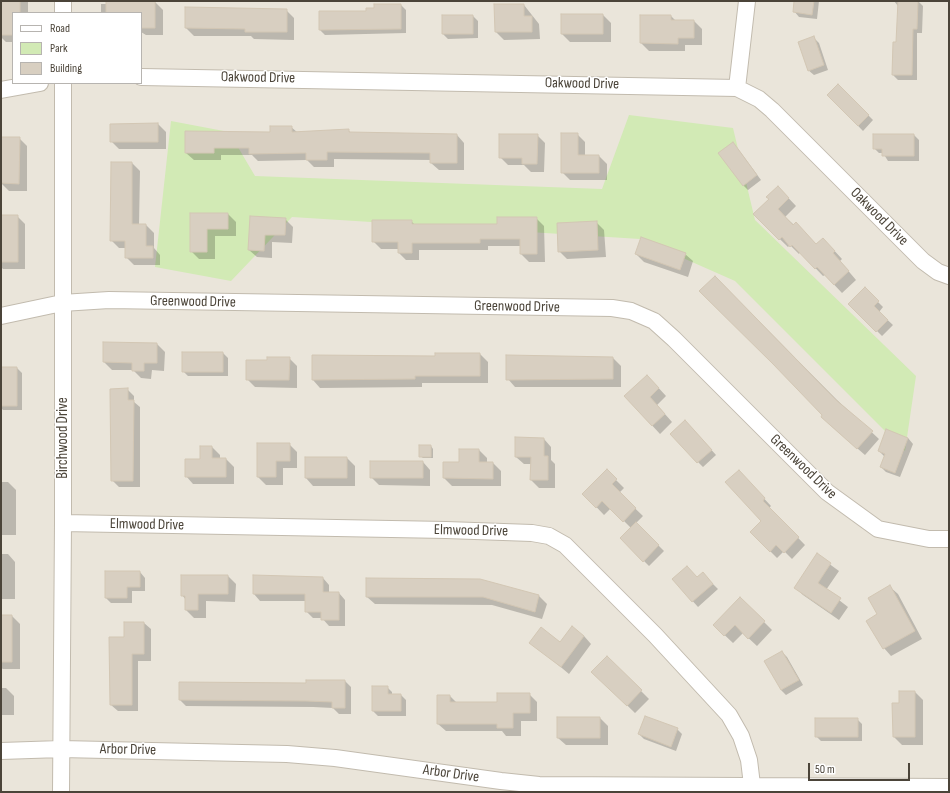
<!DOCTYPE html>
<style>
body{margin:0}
#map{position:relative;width:950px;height:793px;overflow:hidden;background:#f6f3ec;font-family:"Sofia Sans Condensed",sans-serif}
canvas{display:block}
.frame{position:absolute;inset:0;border:2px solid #4b4439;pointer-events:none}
.legend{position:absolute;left:12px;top:12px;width:130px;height:72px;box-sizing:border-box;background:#fff;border:1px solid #b7b4b0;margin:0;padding:5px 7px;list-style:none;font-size:12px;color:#4b4439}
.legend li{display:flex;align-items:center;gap:8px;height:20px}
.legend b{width:20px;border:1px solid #b7b4b0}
.scale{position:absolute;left:808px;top:763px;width:102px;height:18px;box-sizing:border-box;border:2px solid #4b4439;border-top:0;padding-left:5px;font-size:12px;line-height:14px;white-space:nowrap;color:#4b4439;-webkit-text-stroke:3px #fff;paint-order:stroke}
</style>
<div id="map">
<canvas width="950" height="793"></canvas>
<div class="frame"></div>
<ul class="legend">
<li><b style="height:5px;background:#fff"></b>Road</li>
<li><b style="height:11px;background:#d2eab5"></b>Park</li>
<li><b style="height:11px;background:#d8cfc1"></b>Building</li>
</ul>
<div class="scale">50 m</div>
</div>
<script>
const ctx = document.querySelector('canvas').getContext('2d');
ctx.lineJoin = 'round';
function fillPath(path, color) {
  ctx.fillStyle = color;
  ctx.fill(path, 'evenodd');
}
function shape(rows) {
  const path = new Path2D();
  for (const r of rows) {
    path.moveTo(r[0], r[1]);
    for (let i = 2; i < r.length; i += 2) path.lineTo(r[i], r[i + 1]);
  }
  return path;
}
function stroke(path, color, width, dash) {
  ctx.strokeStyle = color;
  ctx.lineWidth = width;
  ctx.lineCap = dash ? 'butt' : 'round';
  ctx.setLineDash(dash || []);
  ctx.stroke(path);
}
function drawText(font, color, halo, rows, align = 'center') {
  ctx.font = font + ' "Sofia Sans Condensed",sans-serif';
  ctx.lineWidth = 3;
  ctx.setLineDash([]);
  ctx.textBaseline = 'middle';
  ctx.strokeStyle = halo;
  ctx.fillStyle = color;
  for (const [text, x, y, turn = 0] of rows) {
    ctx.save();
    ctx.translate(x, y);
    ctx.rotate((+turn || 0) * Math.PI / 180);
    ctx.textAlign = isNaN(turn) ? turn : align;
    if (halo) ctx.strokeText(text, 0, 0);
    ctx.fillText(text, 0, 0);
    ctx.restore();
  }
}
fillPath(shape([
 [1,1,949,1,949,792,1,792],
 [13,13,141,13,141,83,13,83]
]), '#eae5da');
fillPath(shape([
 [629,115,733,128,755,220,916,376,905,451,735,281,640,239,292,217,231,281,155,267,171,121,229,132,255,176,602,189]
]), '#d2eab5');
fillPath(shape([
 [1,1,28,1,28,13,13,13,13,42,6,42,1,37],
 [107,1,155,2,163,10,163,35,146,35,141,32,141,13,101,13,101,4,107,4],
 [795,1,819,1,817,19,799,17,794,11],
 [894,1,918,1,923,6,922,33,917,33,917,80,898,80,893,75,897,43,898,6],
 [401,5,406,10,406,33,325,35,320,30,367,12],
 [524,5,539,24,540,39,504,40,496,32],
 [286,10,294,18,294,40,254,39,251,36,194,36,186,28],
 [603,15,611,23,611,42,570,42,562,34],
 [473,16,478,21,478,38,448,39,443,34],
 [641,16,671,16,676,21,694,21,702,29,702,45,685,45,685,51,649,51,641,43],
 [814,38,819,43,828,70,814,75,808,70],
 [838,85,873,120,863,131,828,95],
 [158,124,166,132,166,149,119,149,111,141],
 [291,127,297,132,348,130,352,134,457,135,464,143,464,170,439,170,431,163,431,160,334,159,334,167,314,167,307,160,258,161,252,155,221,155,221,160,194,160,186,153,271,133],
 [577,134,585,142,585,156,599,156,607,164,607,180,570,180,562,172],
 [537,135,545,143,544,172,531,172,524,165,508,165,500,157],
 [914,135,919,140,919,161,888,161,883,153,879,153,874,148],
 [19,138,27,146,27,191,9,191,1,183],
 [738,149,761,180,748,190,743,185],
 [132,163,140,171,139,225,146,225,154,233,154,248,160,255,160,265,134,265,126,257,126,248,119,248,111,240],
 [778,187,796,206,785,217,817,245,831,247,842,259,840,261,856,280,842,293,825,275,823,276,800,252,799,254,790,245,788,247,754,214,770,199],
 [191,214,228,214,236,222,236,236,215,236,215,259,199,259,191,251],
 [1,216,17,216,25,224,25,269,3,269,1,267],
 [251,218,285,219,293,227,292,243,272,242,272,258,257,257,249,250],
 [536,218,544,226,545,262,529,262,521,254,521,246,488,246,488,250,419,250,419,260,406,260,399,253,399,249,381,249,373,241,411,221,415,225,498,225],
 [596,222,604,230,606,257,567,259,559,251],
 [636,254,685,254,693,261,688,277,644,262],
 [715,277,837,400,879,439,865,455,829,424],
 [865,289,883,307,879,312,893,325,882,336,850,304],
 [157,344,165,352,164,371,152,370,151,379,141,378,133,370,112,370,104,362],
 [223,353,228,358,228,376,188,376,183,371],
 [480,354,488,362,488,383,422,383,422,387,320,388,313,380,436,357],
 [289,358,297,366,297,388,255,387,247,379,268,361],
 [613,358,621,366,621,387,515,387,508,379],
 [1,368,17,368,22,373,22,410,3,410,1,408],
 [655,384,666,396,657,405,672,422,660,434,625,396],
 [127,389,134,396,134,402,140,407,140,487,119,487,112,480],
 [690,426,716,455,703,467,698,462],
 [908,438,913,444,900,477,886,472,881,467,885,457,879,451],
 [544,439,551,447,551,460,555,464,555,488,539,488,531,480,531,464,524,464,516,457],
 [289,444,297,452,297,468,283,468,283,485,266,485,258,477],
 [431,446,433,449,433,458,423,458,420,456],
 [201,447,212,447,220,455,220,459,226,459,234,467,234,484,193,484,186,476,200,460],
 [479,450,487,458,487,463,493,463,501,471,501,486,452,486,444,478,460,463],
 [306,458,347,458,355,466,355,486,313,486,306,478],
 [423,462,430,470,430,486,379,485,371,477],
 [607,471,624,488,619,493,643,516,636,523,664,551,649,566,621,538,631,528,611,508,604,515,584,494],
 [745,478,771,506,769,508,805,545,792,559,784,551,777,558,751,532,762,521],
 [1,482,8,482,16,490,16,535,1,535],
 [1,554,8,554,15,562,15,599,1,599],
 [817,555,839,571,826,590,848,607,839,620,803,595,796,588],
 [140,572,145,578,145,591,132,591,132,603,111,603,106,598],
 [228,576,236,584,235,602,206,601,206,618,194,618,186,610,186,600,182,595],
 [323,578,329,585,329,593,339,593,345,600,345,626,329,626,322,618,313,618,306,611,306,601,260,601,254,594],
 [673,579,708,579,718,589,698,607],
 [890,587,898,594,922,639,891,656,884,648,879,615],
 [539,596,547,604,542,619,492,605,375,604,367,597],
 [740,598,772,630,757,646,743,633,733,643,714,625],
 [1,616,12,616,20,624,20,669,3,669,1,668],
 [144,623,151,629,151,661,138,661,138,711,118,711,111,705,125,638],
 [584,636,591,644,569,674,531,642,560,643],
 [782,652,787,657,803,685,786,695,781,690],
 [607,657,649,699,635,713,593,672],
 [345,681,351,687,351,714,339,714,333,708,313,707,186,706,180,700],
 [387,687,392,692,392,695,401,695,406,700,406,716,378,716,373,711],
 [1,688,6,688,14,696,14,715,1,715],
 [915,692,923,700,923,745,902,745,894,737,900,704],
 [529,694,537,702,537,721,521,721,521,736,506,736,502,731,446,731,438,724,450,696,457,703,498,703],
 [558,718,600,718,608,726,608,745,566,745,558,738],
 [857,719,862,724,862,741,821,741,816,736],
 [677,729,682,734,676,751,644,739,639,734]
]), '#0003');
const building = shape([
 [1,1,20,1,20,13,13,13,13,35,1,35,1,1],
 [106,1,155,1,155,28,141,28,141,13,106,13,106,1],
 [794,1,814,1,812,15,793,12,794,1],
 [898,1,918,1,917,29,913,29,912,75,892,75,893,42,896,42,898,1],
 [374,4,401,4,401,29,319,30,319,11,366,11,366,8,374,8,374,4],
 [494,4,524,4,524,16,532,16,532,32,495,32,494,4],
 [185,7,287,9,287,32,245,32,245,29,185,28,185,7],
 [561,14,603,14,603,34,561,34,561,14],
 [442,15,473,15,473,34,442,34,442,15],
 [640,15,671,15,671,20,694,20,694,38,678,38,678,44,640,43,640,15],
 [814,36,824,65,808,71,798,42,814,36],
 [838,84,869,115,858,126,827,95,838,84],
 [158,123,158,142,110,142,110,124,158,123],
 [270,126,292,126,292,132,349,129,349,132,457,134,457,163,430,163,430,153,327,152,327,160,306,160,306,153,249,154,249,148,214,148,214,153,185,153,185,131,270,132,270,126],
 [561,133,578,133,578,155,599,155,599,173,561,173,561,133],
 [499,134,538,134,537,164,522,164,522,158,499,158,499,134],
 [873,134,914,134,914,156,882,156,882,149,873,149,873,134],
 [1,137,20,137,19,184,1,183,1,137],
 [733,142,757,175,743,186,718,153,733,142],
 [111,162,132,162,132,224,146,224,146,246,153,246,153,258,125,258,125,241,110,241,111,162],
 [778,186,789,198,778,209,793,225,796,222,816,244,823,238,835,251,833,253,849,271,834,285,817,267,815,269,792,245,790,247,782,237,779,240,753,214,769,199,766,197,778,186],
 [190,213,228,213,228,229,207,229,207,252,190,252,190,213],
 [1,215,18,215,18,262,1,262,1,215],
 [250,216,286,218,285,235,265,235,264,251,248,250,250,216],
 [497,217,537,217,537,254,520,254,520,239,480,239,480,243,412,243,412,253,398,253,398,242,372,242,372,220,412,220,412,224,497,224,497,217],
 [597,221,598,250,558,252,557,223,597,221],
 [641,237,686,253,680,270,635,254,641,237],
 [715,276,836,400,873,431,857,449,821,417,822,415,773,364,699,291,715,276],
 [865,287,879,301,874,306,888,320,876,332,848,304,865,287],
 [103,342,157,343,157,363,144,363,144,371,132,371,132,363,103,362,103,342],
 [182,352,223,352,223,372,182,372,182,352],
 [435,353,480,353,480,376,415,376,415,379,312,380,312,355,435,356,435,353],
 [506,355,613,357,613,379,506,380,506,355],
 [267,357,290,357,289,380,246,380,246,360,267,360,267,357],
 [1,367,17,367,17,406,1,406,1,367],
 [647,375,659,388,650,397,665,414,652,426,624,396,647,375],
 [128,388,128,400,134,400,133,481,111,481,110,389,128,388],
 [685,420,712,450,697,463,670,434,685,420],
 [886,429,908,438,895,473,880,467,885,454,878,451,886,429],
 [515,437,544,438,544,456,548,456,548,480,530,480,531,457,515,457,515,437],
 [257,443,290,443,290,461,276,461,276,477,257,477,257,443],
 [419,445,431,445,431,457,419,457,419,445],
 [200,446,212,446,212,458,226,458,226,477,185,477,185,459,200,459,200,446],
 [459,449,479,449,479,462,493,462,493,479,443,478,443,462,459,462,459,449],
 [305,457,347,457,347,478,305,478,305,457],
 [370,461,423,461,423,478,370,478,370,461],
 [607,469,617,479,612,484,636,508,623,522,602,501,596,508,582,494,607,469],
 [739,470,765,498,763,501,799,537,784,553,776,545,770,552,750,532,761,521,725,482,739,470],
 [636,522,659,545,643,562,620,538,636,522],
 [817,553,831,563,818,583,841,598,831,613,794,588,817,553],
 [687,566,697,577,703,572,713,584,692,602,672,579,687,566],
 [105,571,140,571,140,587,127,587,127,598,105,598,105,571],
 [181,575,228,575,228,594,198,594,198,610,185,610,185,596,181,596,181,575],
 [253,575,323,577,323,592,339,592,339,620,321,620,321,612,305,612,305,594,253,594,253,575],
 [366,578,480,579,539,595,535,612,483,597,366,597,366,578],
 [890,585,915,631,883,649,866,621,877,614,868,598,890,585],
 [740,597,765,621,748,639,735,625,724,636,713,625,740,597],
 [1,615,12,615,12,662,1,662,1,615],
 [124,622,144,622,144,654,132,654,132,705,110,705,109,637,124,637,124,622],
 [572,626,584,636,561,667,529,643,541,627,560,642,572,626],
 [782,651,799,680,781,690,764,661,782,651],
 [607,656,642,690,627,706,591,672,607,656],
 [306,680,345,680,345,708,332,708,332,702,306,701,179,700,179,682,306,683,306,680],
 [372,686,388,686,388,694,401,694,401,711,372,711,372,686],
 [899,691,915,691,915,737,893,737,892,703,899,703,899,691],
 [497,693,530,693,530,713,513,713,513,728,497,728,497,724,437,724,437,695,450,695,450,702,497,702,497,693],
 [645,716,678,728,671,747,638,734,645,716],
 [557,717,600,717,600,738,557,738,557,717],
 [815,718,858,718,858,737,815,737,815,718]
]);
fillPath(building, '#d8cfc1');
stroke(building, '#d3c7b4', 1);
const street = shape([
 [63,13,63,1],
 [141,77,737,88,759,99,772,110,923,261,938,272,949,276],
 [737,88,747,1],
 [1,90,40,83],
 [1,316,62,303,109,300,612,308,631,311,654,321,674,339,827,492,878,529,929,539,949,539],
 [63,523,446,530,532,533,549,536,565,545,655,635,729,715,741,736,749,760,752,785],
 [1,751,61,749,287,754,335,758,501,781,539,785,949,787],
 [61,792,63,523,63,83]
]);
stroke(street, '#c2bbae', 18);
stroke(street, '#fff', 16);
drawText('15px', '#4b4439', '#fff', [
 ["Oakwood Drive",258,78,1],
 ["Oakwood Drive",582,84,1],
 ["Oakwood Drive",879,217,45],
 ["Greenwood Drive",193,302,1],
 ["Greenwood Drive",517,307,1],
 ["Birchwood Drive",63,438,-90],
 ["Greenwood Drive",803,467,44],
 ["Elmwood Drive",147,525,1],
 ["Elmwood Drive",471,531,1],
 ["Arbor Drive",128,750,1],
 ["Arbor Drive",451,774,8]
]);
</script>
